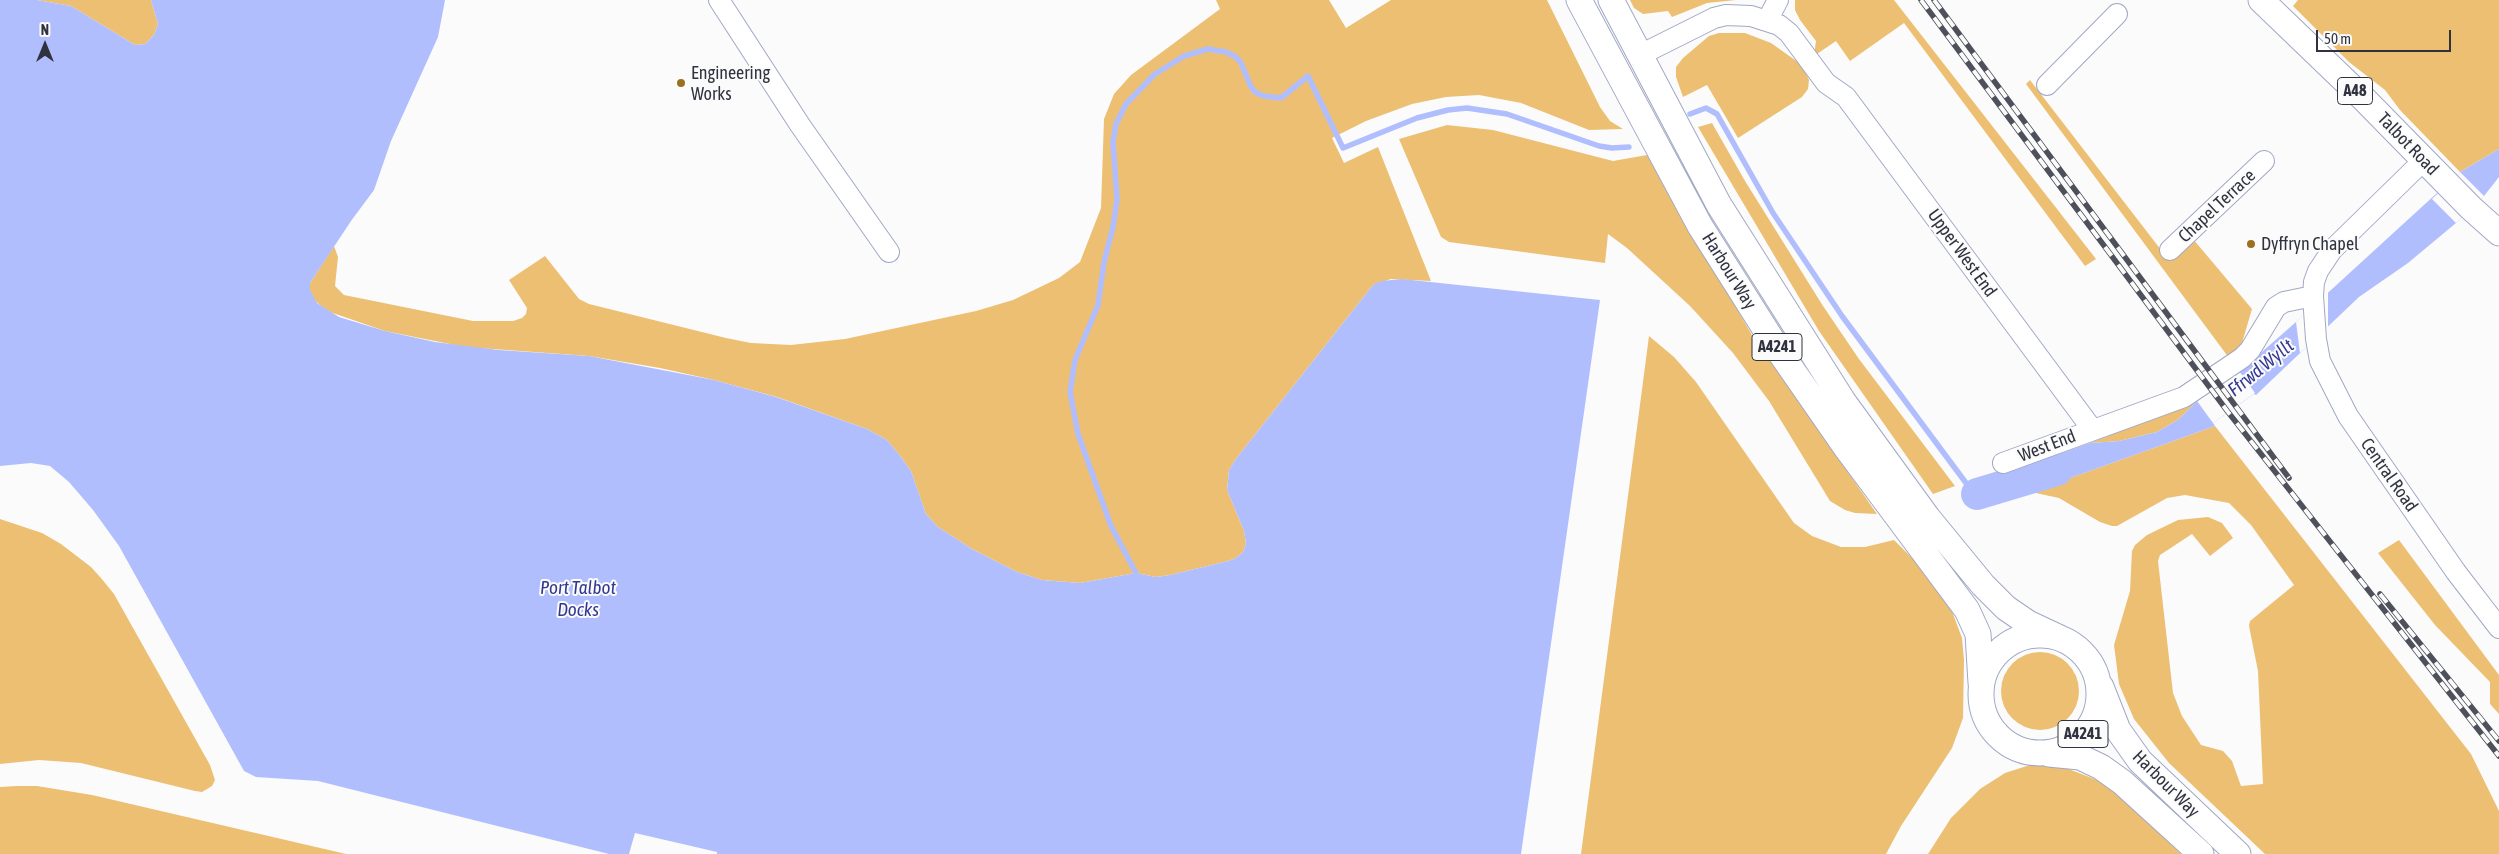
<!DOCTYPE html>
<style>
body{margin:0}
#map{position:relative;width:2499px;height:854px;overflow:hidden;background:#fbfbfb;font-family:"Asap Condensed",sans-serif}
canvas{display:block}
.north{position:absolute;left:20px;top:20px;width:50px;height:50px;-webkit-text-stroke:4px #fbfbfb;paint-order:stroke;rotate:0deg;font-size:14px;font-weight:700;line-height:20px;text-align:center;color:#30333f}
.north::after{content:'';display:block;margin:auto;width:18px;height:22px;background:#30333f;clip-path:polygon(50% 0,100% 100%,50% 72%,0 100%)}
.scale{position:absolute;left:2316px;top:30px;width:135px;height:22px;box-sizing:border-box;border:2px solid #30333f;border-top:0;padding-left:6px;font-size:15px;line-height:18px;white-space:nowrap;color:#30333f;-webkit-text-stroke:4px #fbfbfb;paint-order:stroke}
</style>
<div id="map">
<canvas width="2499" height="854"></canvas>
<div class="north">N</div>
<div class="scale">50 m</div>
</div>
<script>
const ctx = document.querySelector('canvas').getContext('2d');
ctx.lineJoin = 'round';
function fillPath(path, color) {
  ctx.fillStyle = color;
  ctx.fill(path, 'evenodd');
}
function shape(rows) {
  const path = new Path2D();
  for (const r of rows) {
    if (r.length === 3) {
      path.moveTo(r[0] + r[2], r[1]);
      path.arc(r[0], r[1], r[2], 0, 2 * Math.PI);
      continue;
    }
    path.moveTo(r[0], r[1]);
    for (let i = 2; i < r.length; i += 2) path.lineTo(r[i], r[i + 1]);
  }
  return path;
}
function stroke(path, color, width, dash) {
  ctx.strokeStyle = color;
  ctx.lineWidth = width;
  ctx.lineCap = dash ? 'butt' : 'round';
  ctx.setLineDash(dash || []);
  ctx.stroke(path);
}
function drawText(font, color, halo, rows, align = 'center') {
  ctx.font = font + ' "Asap Condensed",sans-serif';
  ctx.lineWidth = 4;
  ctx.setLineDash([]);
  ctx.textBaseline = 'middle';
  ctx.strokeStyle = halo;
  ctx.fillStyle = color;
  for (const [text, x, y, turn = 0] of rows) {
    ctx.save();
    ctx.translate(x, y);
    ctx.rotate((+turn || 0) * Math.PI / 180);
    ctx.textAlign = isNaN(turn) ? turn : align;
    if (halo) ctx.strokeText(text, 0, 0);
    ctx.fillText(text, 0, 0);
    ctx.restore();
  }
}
fillPath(shape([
 [37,0,151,0,158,24,154,35,145,44,135,45,71,6],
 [1216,0,1329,0,1346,28,1391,0,1547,0,1600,107,1610,121,1623,129,1589,130,1521,103,1479,95,1446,97,1412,104,1366,121,1332,138,1344,163,1378,147,1431,281,1391,279,1373,285,1235,460,1229,470,1227,490,1244,531,1246,544,1243,552,1236,558,1228,561,1170,575,1156,577,1136,573,1080,583,1042,580,1017,572,972,549,938,527,926,514,911,471,901,457,887,440,867,429,777,397,714,380,660,368,589,356,465,347,385,331,327,311,312,298,310,290,310,283,334,246,338,257,335,286,344,295,473,321,513,321,522,318,526,314,527,308,509,280,545,256,579,299,589,304,726,338,751,343,791,345,845,339,976,311,1013,300,1059,278,1080,262,1101,208,1104,119,1114,94,1131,75,1220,9],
 [1630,0,1736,0,1707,3,1672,17,1668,11,1643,14,1634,8],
 [1795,0,1894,0,2096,259,2085,266,1904,23,1850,61,1836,41,1814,56,1816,41,1800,20,1795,10],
 [2298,0,2499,0,2499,149,2460,172,2400,110,2385,90,2349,62,2293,6],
 [1719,33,1745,33,1771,43,1802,65,1809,80,1808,89,1802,97,1738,138,1707,85,1683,97,1676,77,1676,67,1683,58,1709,36],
 [2030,80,2168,259,2193,239,2252,309,2242,343,2229,358,2026,84],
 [1712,123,1745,181,1823,306,1859,359,1955,486,1933,494,1819,331,1698,127],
 [1447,125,1493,130,1613,161,1647,155,1752,335,1877,514,1855,513,1845,510,1830,501,1769,401,1733,353,1690,306,1627,248,1608,234,1605,263,1449,242,1441,237,1399,139],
 [1649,336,1674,357,1696,382,1794,523,1812,536,1841,547,1865,547,1894,540,1929,575,1950,606,1962,638,1964,660,1963,718,1952,748,1901,826,1886,854,1581,854],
 [2197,401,2179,419,2157,432,2119,441,2090,443],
 [2215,426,2471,754,2499,811,2499,854,2265,854,2169,763,2134,719,2119,684,2114,645,2130,591,2132,551,2135,545,2147,535,2178,520,2208,517,2222,523,2233,538,2210,556,2192,534,2160,555,2158,561,2173,693,2182,716,2201,745,2223,751,2232,761,2241,786,2263,784,2258,671,2249,626,2250,621,2294,585,2251,525,2229,503,2185,495,2167,498,2117,526,2112,526,2100,522,2059,498,2031,492],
 [0,519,42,533,61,544,91,567,101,578,114,594,210,765,215,780,212,786,202,792,195,791,81,763,39,760,0,764],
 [2399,540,2499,675,2499,714,2490,704,2490,682,2435,625,2378,553],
 [2040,691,39],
 [2033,764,2061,766,2107,784,2181,854,1928,854,1951,818,1980,789,2005,773],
 [17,786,37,786,92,795,346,854,0,854,0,787]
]), '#ecbf73');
fillPath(shape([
 [0,0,37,0,71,6,135,45,145,44,154,35,158,24,151,0,445,0,438,37,391,141,374,190,351,221,310,283,310,290,317,303,339,317,385,331,435,342,499,350,589,356,714,380,776,397,867,429,887,440,901,457,911,471,926,514,938,527,972,549,1017,572,1042,580,1080,583,1136,573,1156,577,1170,575,1228,561,1236,558,1243,552,1246,544,1244,531,1227,490,1229,470,1235,460,1373,285,1381,281,1402,279,1600,300,1521,854,717,854,717,852,635,833,629,854,609,854,318,781,256,777,244,771,119,546,93,510,69,482,50,466,31,463,0,466],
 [2499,149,2499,177,2484,196,2456,223,2408,263,2359,297,2256,395,2254,394,2213,423,2215,426,2020,496,2011,471,2090,443,2119,441,2157,432,2179,419,2197,401,2239,372,2296,322,2460,172]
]), '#b1befe');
fillPath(shape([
 [2460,172,2484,196,2456,223,2432,199],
 [2328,292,2328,327,2300,353,2296,322],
 [2239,371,2255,393,2213,423,2197,401]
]), '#fbfbfb');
stroke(shape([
 [1690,114,1706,108,1717,114,1773,213,1842,316,1966,483,1977,494],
 [1136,573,1111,526,1078,434,1070,392,1075,360,1098,305,1104,262,1113,227,1117,199,1113,142,1116,124,1126,104,1155,74,1184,56,1208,49,1226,52,1236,57,1241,63,1251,87,1255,92,1264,96,1281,98,1308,76,1343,148,1417,118,1448,110,1467,108,1507,114,1599,146,1612,148,1629,147]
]), '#b1befe', 5.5);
stroke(shape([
 [1977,494,2057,470]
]), '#b1befe', 32);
const minor = shape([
 [719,0,800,125,889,252],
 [1768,19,1778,0],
 [1640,55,1714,18,1726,15,1751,16,1779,25,1789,33,1826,83,1846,97,2092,429],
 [2047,85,2117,14],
 [2424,160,2332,250,2318,271,2314,282,2313,296,2316,339,2320,361,2348,416,2456,572,2499,628],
 [2170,250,2264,161],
 [2003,463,2184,397,2242,358,2250,350,2276,307,2284,302,2313,296]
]);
const major = shape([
 [1579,0,1700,226,1779,351,1847,449,1967,610,1978,634,1981,683],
 [1611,0,1719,205,1843,401,1928,518,1983,585,2006,608,2028,623,2060,638],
 [2261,0,2365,100,2471,208,2499,233],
 [2040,694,59],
 [2101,687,2118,730,2140,761,2238,854],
 [2049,754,2080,757,2101,767,2122,782,2201,854]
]);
stroke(minor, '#a1a8c5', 22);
stroke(major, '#a1a8c5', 27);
stroke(minor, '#fff', 20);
stroke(major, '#fff', 25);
const rail = shape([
 [1921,0,2228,412,2499,756],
 [1934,0,2289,478],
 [2380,594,2499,741]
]);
stroke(rail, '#4e505b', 5.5);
stroke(rail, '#fbfbfb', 4, [11]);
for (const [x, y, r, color] of [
 [681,83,5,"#9b711f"],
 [2251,244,5,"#9b711f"]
]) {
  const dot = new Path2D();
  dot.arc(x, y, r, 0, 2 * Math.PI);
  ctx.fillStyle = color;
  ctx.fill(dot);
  stroke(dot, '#fbfbfb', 2);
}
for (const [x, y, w] of [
 [2355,91,35],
 [1777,347,50],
 [2083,734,50]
]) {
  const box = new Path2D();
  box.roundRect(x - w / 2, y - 13.5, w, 27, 4);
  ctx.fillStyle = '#fbfbfb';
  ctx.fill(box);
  stroke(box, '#30333f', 1);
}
drawText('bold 16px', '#30333f', null, [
 ["A48",2355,91],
 ["A4241",1777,347],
 ["A4241",2083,734]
]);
drawText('18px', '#30333f', '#fbfbfb', [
 ["Engineering",691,73],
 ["Works",691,94],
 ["Dyffryn Chapel",2261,244]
], 'left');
drawText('18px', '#30333f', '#fbfbfb', [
 ["Talbot Road",2408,144,46],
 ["Chapel Terrace",2217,206,-43],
 ["Upper West End",1962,253,54],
 ["Harbour Way",1729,271,58],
 ["West End",2047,446,-21],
 ["Central Road",2389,475,55],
 ["Harbour Way",2166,784,45]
]);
drawText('italic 19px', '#333891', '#fbfbfb', [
 ["Ffrwd Wyllt",2261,368,-39],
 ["Port Talbot",578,588],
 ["Docks",578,610]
]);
</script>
